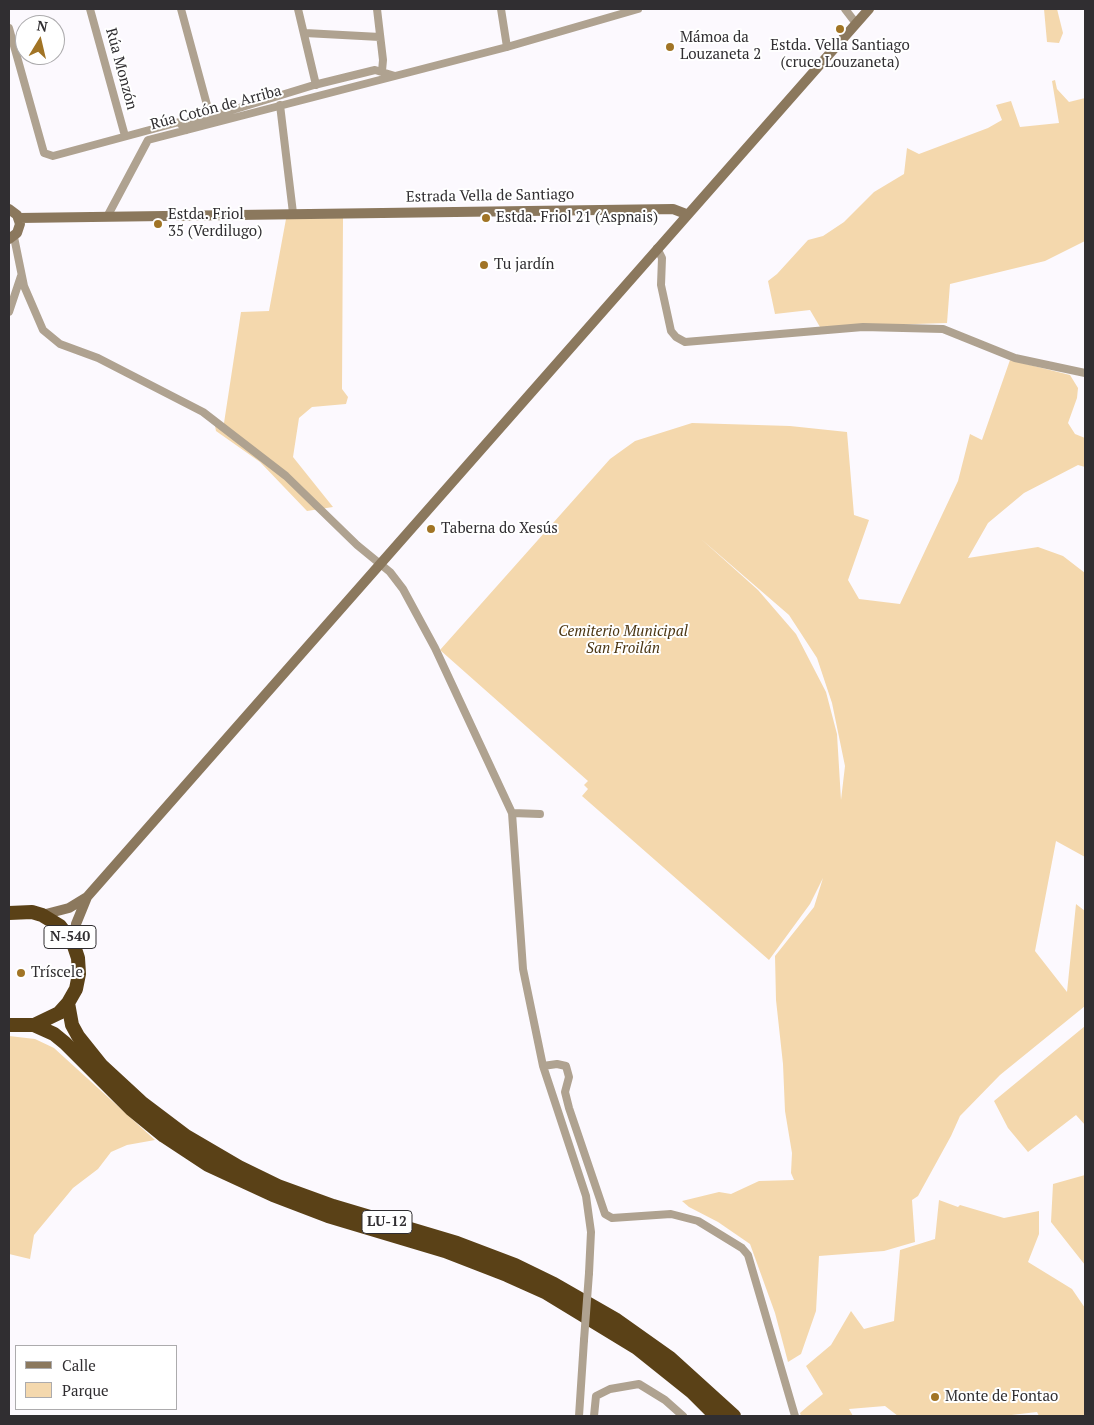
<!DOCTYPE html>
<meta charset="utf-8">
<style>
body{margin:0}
#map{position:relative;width:1094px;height:1425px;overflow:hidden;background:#fcf9fe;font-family:"PT Serif",serif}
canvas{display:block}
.frame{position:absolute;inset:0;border:10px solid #302e31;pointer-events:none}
.legend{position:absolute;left:15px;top:1345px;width:162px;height:65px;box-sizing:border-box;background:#fff;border:1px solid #acabad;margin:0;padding:6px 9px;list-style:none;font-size:15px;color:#302e31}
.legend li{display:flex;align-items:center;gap:10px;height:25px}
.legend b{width:25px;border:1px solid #acabad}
.north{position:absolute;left:15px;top:15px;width:50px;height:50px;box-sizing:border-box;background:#fff;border:1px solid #acabad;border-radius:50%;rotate:9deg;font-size:14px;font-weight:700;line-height:20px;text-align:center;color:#302e31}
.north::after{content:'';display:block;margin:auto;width:18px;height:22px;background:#a17425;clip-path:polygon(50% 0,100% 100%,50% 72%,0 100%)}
</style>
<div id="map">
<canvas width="1094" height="1425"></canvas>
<div class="frame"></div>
<ul class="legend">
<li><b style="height:6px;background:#8b785d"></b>Calle</li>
<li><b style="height:14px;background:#f4d8ad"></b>Parque</li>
</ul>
<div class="north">N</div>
</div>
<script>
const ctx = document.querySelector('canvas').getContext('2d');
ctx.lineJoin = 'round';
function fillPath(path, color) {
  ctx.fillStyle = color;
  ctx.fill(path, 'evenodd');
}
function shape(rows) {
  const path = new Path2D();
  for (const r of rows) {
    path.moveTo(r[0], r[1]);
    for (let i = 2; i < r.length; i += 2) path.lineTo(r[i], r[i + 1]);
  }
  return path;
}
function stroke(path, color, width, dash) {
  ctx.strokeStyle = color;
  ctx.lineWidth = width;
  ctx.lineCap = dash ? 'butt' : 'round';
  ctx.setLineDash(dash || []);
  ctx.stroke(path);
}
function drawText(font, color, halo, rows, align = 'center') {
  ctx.font = font + ' "PT Serif",serif';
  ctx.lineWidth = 4;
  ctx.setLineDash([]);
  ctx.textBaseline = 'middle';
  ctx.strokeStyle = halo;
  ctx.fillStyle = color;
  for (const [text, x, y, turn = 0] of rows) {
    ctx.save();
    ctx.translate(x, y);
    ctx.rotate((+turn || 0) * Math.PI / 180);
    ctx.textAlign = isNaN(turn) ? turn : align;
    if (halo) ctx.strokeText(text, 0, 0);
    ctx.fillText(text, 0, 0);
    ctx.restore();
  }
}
fillPath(shape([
 [1044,9,1057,9,1063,33,1059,43,1047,42],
 [1055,80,1057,89,1069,102,1085,98,1085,241,1045,261,950,284,947,323,820,327,810,310,775,314,768,281,777,274,808,240,823,236,844,222,874,192,904,174,907,148,919,154,988,128,1002,120,996,105,1011,101,1020,127,1059,123,1052,81],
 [343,218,342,389,348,397,346,404,312,407,299,418,293,457,333,507,307,511,260,462,216,431,214,421,224,423,241,312,269,311,286,219],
 [1010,360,1070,375,1078,388,1077,398,1068,423,1075,434,1085,438,1085,467,1078,465,1024,493,988,523,968,558,1038,547,1063,556,1085,573,1085,857,1056,841,1035,951,1067,992,1076,904,1085,911,1085,1006,1000,1075,960,1116,951,1136,918,1196,912,1200,915,1242,884,1251,819,1256,816,1311,801,1354,788,1362,775,1313,750,1244,718,1222,689,1207,682,1201,719,1192,731,1194,759,1181,794,1180,791,1173,792,1153,785,1111,783,1064,776,1000,775,956,814,907,823,878,810,904,769,960,582,796,588,789,584,785,588,781,440,650,610,459,635,441,692,423,790,426,847,432,854,515,869,520,848,580,859,599,900,604,958,481,970,434,982,440],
 [701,539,789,615,817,658,832,703,845,766,841,800,837,734,826,692,796,634,758,590],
 [1085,1026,1085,1125,1076,1115,1028,1152,1008,1128,994,1101],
 [9,1036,35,1039,54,1048,155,1140,127,1145,111,1152,98,1169,73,1188,34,1235,30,1259,9,1254],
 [1085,1175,1085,1265,1051,1222,1053,1184],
 [939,1200,958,1207,960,1205,1004,1218,1039,1211,1039,1234,1028,1262,1072,1289,1085,1308,1085,1416,1039,1416,1037,1412,1003,1416,898,1416,885,1406,849,1409,853,1416,801,1416,800,1413,808,1406,823,1394,806,1366,831,1345,851,1311,864,1329,894,1321,900,1250,935,1239]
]), '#f4d8ad');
stroke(shape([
 [90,9,125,136],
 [181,9,210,116,205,117],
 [298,9,316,85],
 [377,9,383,60,382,71],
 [501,9,507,47],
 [845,9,855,22],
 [9,28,44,153,53,156,179,122,186,130],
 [305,33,380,37],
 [280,105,293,213],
 [186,130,190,123,314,85,375,70,395,76],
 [108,215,148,140,507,47,638,9],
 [14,237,24,286,43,330,60,344,98,358,203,412,286,476,357,545,390,572,403,589,435,648,512,813,523,969,543,1066,586,1196,591,1232,589,1273],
 [657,248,662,258,661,285,671,331,676,337,685,342,863,327,943,329,1015,358,1085,373],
 [9,312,21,276],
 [512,813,540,814],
 [543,1066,557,1064,566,1066,569,1077,565,1092,569,1108,605,1214,612,1218,671,1214,698,1221,742,1248,748,1255,795,1416],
 [579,1416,584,1340],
 [594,1416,596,1396,610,1389,639,1384,665,1400,683,1416]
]), '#afa290', 8);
stroke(shape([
 [9,209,17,215,20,224,17,233,9,239],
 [19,218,673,209,686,214],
 [42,915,69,908,87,897,869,9],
 [73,943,76,924,87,897]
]), '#8b785d', 10);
stroke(shape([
 [9,913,32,912,42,915,60,926,73,943,78,958,79,974,76,989,68,1003,59,1013,34,1025,9,1025],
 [68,1003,72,1025,78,1036,102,1066,141,1102,186,1136,239,1167,278,1186,333,1206,457,1243,515,1265,554,1284,615,1319,670,1358,734,1416],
 [34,1025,54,1034,65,1043,131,1109,164,1136,208,1165,273,1195,328,1216,445,1251,507,1275,545,1292,637,1348,692,1392,716,1416]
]), '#5a4117', 14);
stroke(shape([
 [584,1340,589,1273]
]), '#afa290', 8);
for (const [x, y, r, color] of [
 [840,29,5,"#a17425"],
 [670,47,5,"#a17425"],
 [486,218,5,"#a17425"],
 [158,224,5,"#a17425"],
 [484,265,5,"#a17425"],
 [431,529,5,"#a17425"],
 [21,973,5,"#a17425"],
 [935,1397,5,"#a17425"]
]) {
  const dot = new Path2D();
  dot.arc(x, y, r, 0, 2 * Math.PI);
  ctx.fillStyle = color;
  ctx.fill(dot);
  stroke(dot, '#fff', 2);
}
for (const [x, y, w] of [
 [70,937,52],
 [387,1222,50]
]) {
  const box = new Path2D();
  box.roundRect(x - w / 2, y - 11.5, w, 23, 4);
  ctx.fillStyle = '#fff';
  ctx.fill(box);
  stroke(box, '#302e31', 1);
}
drawText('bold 14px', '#302e31', null, [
 ["N-540",70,937],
 ["LU-12",387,1222]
]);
drawText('15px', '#302e31', '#fff', [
 ["Mámoa da",680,38],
 ["Louzaneta 2",680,55],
 ["Estda. Vella Santiago",840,46,"center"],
 ["(cruce Louzaneta)",840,63,"center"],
 ["Estda. Friol",168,215],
 ["35 (Verdilugo)",168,232],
 ["Estda. Friol 21 (Aspnais)",496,218],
 ["Tu jardín",494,265],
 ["Taberna do Xesús",441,529],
 ["Tríscele",31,973],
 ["Monte de Fontao",945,1397]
], 'left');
drawText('15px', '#302e31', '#fff', [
 ["Rúa Monzón",121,69,75],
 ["Rúa Cotón de Arriba",216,108,-15],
 ["Estrada Vella de Santiago",490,196,-1]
]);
drawText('italic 15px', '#4b3613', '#fff', [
 ["Cemiterio Municipal",623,632],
 ["San Froilán",623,649]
]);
</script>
